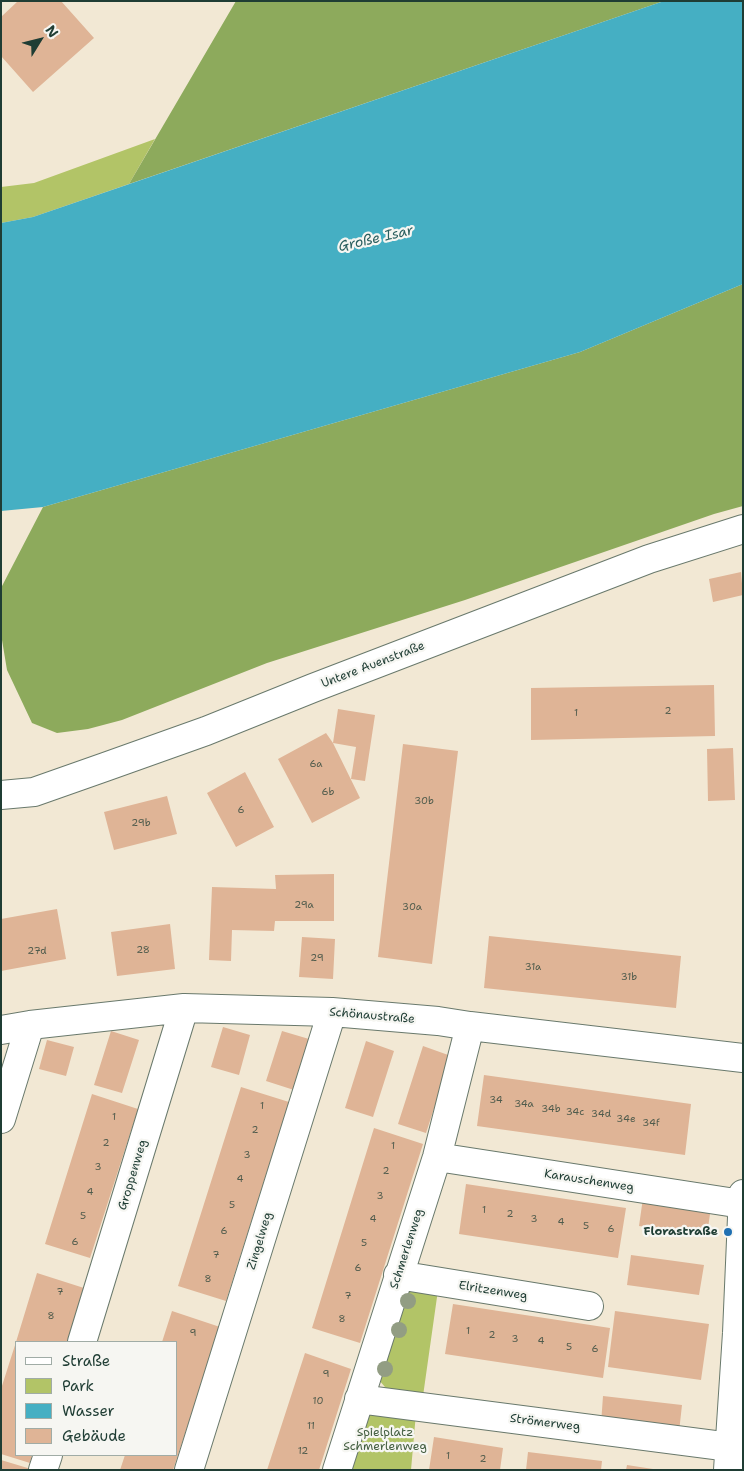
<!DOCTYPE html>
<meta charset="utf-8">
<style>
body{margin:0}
#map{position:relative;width:744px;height:1471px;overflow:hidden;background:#f2e8d4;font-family:"Shantell Sans",sans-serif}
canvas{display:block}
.frame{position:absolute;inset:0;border:2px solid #1f3d34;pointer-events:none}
.legend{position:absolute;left:15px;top:1341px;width:162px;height:115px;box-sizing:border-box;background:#f6f6f2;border:1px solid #a0aca6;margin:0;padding:6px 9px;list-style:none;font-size:15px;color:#1f3d34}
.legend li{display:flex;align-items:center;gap:10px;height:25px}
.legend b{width:25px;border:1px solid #a0aca6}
.north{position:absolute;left:15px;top:15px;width:50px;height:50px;-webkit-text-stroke:4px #f6f6f2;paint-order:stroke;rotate:54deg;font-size:14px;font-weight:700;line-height:20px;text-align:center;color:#1f3d34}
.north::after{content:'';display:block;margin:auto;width:18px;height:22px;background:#1f3d34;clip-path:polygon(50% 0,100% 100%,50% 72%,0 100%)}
</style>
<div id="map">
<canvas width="744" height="1471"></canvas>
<div class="frame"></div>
<ul class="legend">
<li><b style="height:6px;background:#fff"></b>Straße</li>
<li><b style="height:14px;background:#b2c467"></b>Park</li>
<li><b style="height:14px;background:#45afc3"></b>Wasser</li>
<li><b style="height:14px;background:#dfb496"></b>Gebäude</li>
</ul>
<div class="north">N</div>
</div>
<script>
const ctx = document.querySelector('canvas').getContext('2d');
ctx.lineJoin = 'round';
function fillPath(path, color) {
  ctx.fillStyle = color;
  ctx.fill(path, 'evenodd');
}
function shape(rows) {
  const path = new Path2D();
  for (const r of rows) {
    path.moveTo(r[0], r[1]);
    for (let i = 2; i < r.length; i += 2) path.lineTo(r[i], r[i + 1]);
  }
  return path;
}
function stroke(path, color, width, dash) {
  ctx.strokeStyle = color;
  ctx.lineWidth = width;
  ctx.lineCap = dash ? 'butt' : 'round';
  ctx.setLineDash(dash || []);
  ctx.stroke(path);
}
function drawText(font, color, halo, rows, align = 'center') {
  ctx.font = font + ' "Shantell Sans",sans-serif';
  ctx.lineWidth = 4.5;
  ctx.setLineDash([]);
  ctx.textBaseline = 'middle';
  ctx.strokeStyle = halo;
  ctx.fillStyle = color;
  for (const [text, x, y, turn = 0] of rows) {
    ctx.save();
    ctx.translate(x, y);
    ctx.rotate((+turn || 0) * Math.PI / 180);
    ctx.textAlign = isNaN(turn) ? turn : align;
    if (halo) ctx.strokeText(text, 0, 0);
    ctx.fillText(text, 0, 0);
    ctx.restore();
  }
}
fillPath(shape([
 [155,139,129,184,33,217,1,223,1,187,34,183],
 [409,1289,438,1290,423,1396,390,1393,379,1380],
 [372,1409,416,1413,411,1470,345,1470,360,1421]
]), '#b2c467');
fillPath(shape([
 [236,1,664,1,129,184],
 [743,284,743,506,714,514,465,600,267,663,122,720,88,729,57,733,32,723,7,670,1,634,1,588,43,507,580,352]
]), '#8daa5c');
fillPath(shape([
 [664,1,743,1,743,284,580,352,43,507,1,511,1,223,33,217]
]), '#45afc3');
fillPath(shape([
 [18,1,61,1,94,38,33,92,1,56,1,17],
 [741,572,743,595,713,602,709,579],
 [714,685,715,736,531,740,531,688],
 [338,709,375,715,365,781,351,779,356,747,333,743],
 [326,733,333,743,360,798,312,823,278,759],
 [403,744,458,751,432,964,378,957],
 [733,748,735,800,708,801,707,749],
 [245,772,274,827,236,847,207,793],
 [167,796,177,834,114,850,104,812],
 [334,874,334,921,275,921,274,931,232,930,231,961,209,960,212,887,276,889,275,875],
 [57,909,66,959,1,971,1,919],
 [170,924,175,969,117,976,111,932],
 [489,936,681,956,676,1008,484,988],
 [302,937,335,939,333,979,299,977],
 [223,1027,250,1035,239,1075,211,1067],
 [111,1031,139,1040,122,1093,94,1085],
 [282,1031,309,1039,294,1090,266,1081],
 [47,1040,74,1047,66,1076,39,1069],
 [366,1041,394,1051,373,1117,345,1108],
 [423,1046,451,1056,426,1133,398,1124],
 [484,1075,691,1104,685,1155,477,1126],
 [241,1087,289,1102,226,1301,178,1286],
 [92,1094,138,1109,90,1258,45,1244],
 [374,1128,423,1144,360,1343,312,1328],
 [466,1184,626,1208,618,1258,459,1234],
 [643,1198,711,1207,707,1235,639,1226],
 [631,1255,704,1265,699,1295,627,1285],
 [37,1273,84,1288,67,1342,16,1342],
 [453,1304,610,1328,603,1378,445,1354],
 [172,1311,220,1327,173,1470,120,1470,125,1455,176,1455,176,1342,162,1342],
 [615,1311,709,1324,701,1380,608,1367],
 [16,1342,16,1455,32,1455,30,1463,1,1454,1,1389],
 [305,1353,351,1369,319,1470,267,1470],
 [603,1396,682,1405,679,1432,601,1424],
 [434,1437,503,1448,500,1470,429,1470],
 [528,1452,602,1461,601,1470,526,1470],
 [1,1460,31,1469,31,1470,1,1470],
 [627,1465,653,1469,652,1470,626,1470]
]), '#dfb496');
const minor = shape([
 [1,795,34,792,105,767,206,731,313,688,649,559,743,529],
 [1,1030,30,1025,184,1008,332,1012,438,1021,470,1026,743,1058],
 [1,1119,30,1025],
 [437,1157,742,1204],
 [398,1275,589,1306],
 [82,1342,184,1008],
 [359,1399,730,1447],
 [43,1470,48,1455],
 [189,1470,332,1012],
 [337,1470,437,1157,470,1026],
 [728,1470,737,1333,743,1194]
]);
stroke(minor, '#69796c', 30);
stroke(minor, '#fff', 28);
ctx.fillStyle = '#929d83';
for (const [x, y] of [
 [408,1301],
 [399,1330],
 [385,1369]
]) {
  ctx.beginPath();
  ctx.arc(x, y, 8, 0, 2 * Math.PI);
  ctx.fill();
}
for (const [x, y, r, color] of [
 [728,1232,5,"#1f6fb2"]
]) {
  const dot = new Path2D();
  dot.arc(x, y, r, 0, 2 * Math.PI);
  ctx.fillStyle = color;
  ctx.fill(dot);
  stroke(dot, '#f6f6f2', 2);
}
drawText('10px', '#4f5b4c', null, [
 ["2",668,711],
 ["1",576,713],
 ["6a",316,764],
 ["6b",328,792],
 ["30b",424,801],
 ["6",241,810],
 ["29b",141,823],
 ["29a",304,905],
 ["30a",412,907],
 ["28",143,950],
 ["27d",37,951],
 ["29",317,958],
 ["31a",533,967],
 ["31b",629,977],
 ["34",496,1100],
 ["34a",524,1104],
 ["1",262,1106],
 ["34b",551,1109],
 ["34c",575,1112],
 ["34d",601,1114],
 ["1",114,1117],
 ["34e",626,1119],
 ["34f",651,1123],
 ["2",255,1130],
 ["2",106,1143],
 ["1",393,1146],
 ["3",247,1155],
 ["3",98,1167],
 ["2",386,1171],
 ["4",240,1179],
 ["4",90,1192],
 ["3",380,1196],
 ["5",232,1205],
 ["1",484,1210],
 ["2",510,1214],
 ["5",83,1216],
 ["4",373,1219],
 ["3",534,1219],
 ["4",561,1222],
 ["5",586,1226],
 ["6",611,1229],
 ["6",224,1231],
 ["6",75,1242],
 ["5",364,1243],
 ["7",216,1255],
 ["6",358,1268],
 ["8",208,1279],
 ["7",60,1292],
 ["7",348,1296],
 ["8",51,1316],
 ["8",342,1319],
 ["1",468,1331],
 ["9",193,1333],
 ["2",492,1335],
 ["3",515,1339],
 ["4",541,1341],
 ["5",569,1347],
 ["6",595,1349],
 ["9",326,1374],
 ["10",318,1401],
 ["11",311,1426],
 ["12",303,1451],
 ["1",448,1456],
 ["2",483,1459]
]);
drawText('12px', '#1f3d34', '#f6f6f2', [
 ["Untere Auenstraße",373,665,-21],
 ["Schönaustraße",372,1016,5],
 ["Groppenweg",133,1175,-73],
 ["Karauschenweg",589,1181,9],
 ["Zingelweg",260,1241,-73],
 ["Schmerlenweg",407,1249,-72],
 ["Elritzenweg",493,1291,9],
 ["Strömerweg",545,1423,7]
]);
drawText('bold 12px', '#1f3d34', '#f6f6f2', [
 ["Florastraße",718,1232]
], 'right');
drawText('12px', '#445f41', '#f6f6f2', [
 ["Spielplatz",385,1433],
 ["Schmerlenweg",385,1447]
]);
drawText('italic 14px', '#2a5f5f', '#f6f6f2', [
 ["Große Isar",376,239,-13]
]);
</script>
